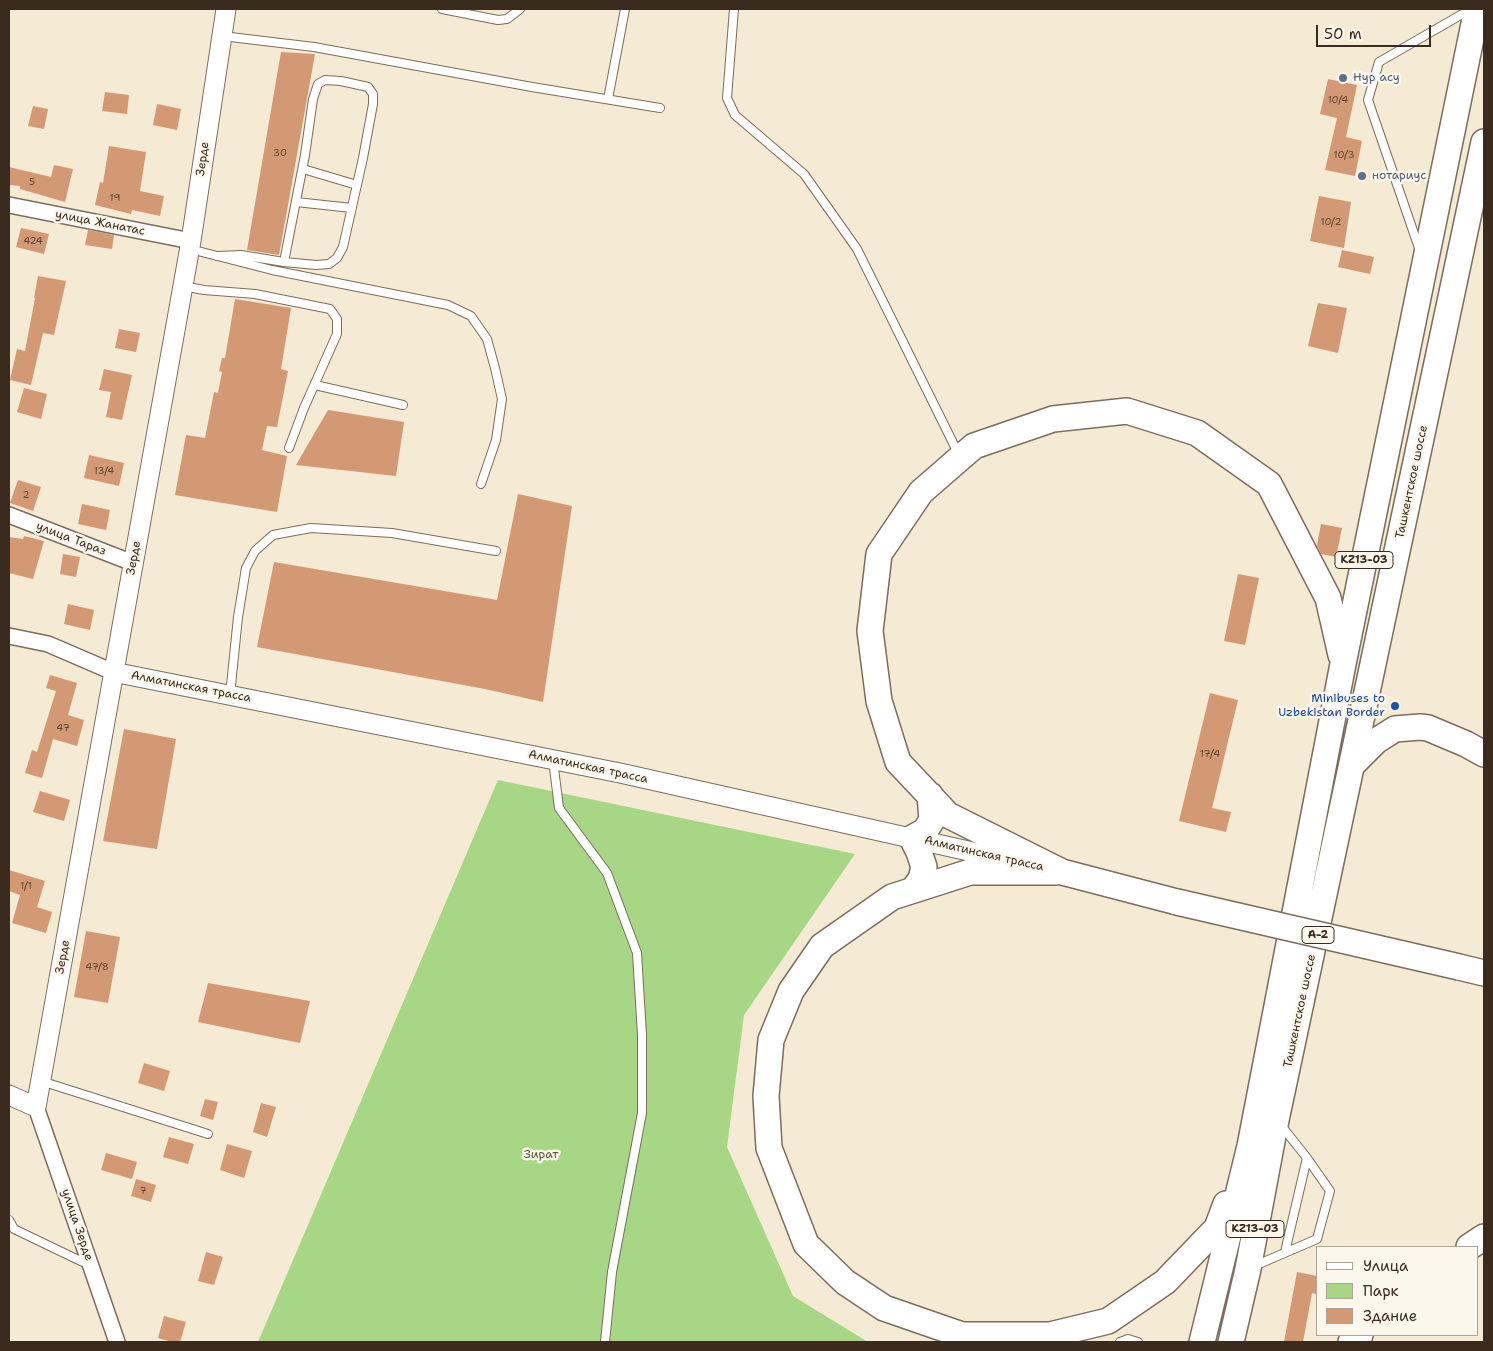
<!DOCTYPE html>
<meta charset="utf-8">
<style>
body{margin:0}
#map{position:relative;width:1493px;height:1351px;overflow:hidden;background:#f5ead3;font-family:"Shantell Sans",sans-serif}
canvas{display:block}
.frame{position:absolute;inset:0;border:10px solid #3b2a1e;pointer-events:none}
.legend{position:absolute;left:1316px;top:1246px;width:162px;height:90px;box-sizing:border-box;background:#fbf7ec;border:1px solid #aea59a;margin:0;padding:6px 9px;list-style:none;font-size:15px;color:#3b2a1e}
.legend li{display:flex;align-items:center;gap:10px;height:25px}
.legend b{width:25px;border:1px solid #aea59a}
.scale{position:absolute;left:1316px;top:25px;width:115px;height:22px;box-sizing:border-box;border:2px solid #3b2a1e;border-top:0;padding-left:6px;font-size:15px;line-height:18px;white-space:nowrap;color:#3b2a1e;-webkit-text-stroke:4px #fbf7ec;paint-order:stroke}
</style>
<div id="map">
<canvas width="1493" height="1351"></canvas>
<div class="frame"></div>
<ul class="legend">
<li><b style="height:6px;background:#fff"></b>Улица</li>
<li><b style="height:14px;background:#a7d684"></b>Парк</li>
<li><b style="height:14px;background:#d39974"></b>Здание</li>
</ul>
<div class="scale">50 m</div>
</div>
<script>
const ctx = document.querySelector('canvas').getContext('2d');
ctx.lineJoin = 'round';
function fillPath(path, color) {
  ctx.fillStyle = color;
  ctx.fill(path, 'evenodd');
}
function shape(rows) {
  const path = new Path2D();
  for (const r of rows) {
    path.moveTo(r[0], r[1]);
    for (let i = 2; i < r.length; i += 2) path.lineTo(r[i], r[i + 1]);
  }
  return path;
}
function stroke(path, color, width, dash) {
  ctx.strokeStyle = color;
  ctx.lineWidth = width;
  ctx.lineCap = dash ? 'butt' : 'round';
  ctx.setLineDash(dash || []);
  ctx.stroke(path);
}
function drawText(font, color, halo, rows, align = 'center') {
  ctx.font = font + ' "Shantell Sans",sans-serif';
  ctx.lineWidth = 5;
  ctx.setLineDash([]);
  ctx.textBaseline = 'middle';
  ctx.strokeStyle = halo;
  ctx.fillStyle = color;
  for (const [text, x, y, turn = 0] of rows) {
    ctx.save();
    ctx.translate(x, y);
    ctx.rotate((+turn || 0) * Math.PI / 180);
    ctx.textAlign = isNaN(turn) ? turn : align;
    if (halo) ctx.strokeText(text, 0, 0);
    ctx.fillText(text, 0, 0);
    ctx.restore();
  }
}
fillPath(shape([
 [498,780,855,854,744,1015,727,1147,793,1296,868,1342,258,1342]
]), '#a7d684');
fillPath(shape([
 [281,52,315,54,279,255,247,250],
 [1328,79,1357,85,1346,137,1362,141,1355,176,1325,170,1337,118,1320,114],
 [105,92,129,95,127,114,102,111],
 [157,104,181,109,177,130,153,125],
 [33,106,48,109,44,129,28,126],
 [109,146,146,152,140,191,164,196,160,216,132,210,131,214,95,205,100,182,103,183],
 [54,165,73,169,65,202,20,189,20,186,9,185,9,167,51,177],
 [1319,196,1351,202,1344,248,1310,241],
 [21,228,49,234,44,254,16,247],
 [88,230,114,235,112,249,85,245],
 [1342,250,1374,257,1370,274,1338,267],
 [38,276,66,281,54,335,43,333,31,385,10,380,17,349,25,351,35,298,34,298],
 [235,299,291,308,281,369,288,371,277,427,267,426,262,450,287,456,277,512,175,495,186,435,205,438,214,392,218,393,222,372,219,371,222,358,225,358],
 [1318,303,1347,308,1338,353,1308,346],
 [119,329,140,333,136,352,115,348],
 [104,369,132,375,122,420,106,417,111,392,99,390],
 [24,388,47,394,41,419,17,412],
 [328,410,404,422,396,476,296,465],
 [89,455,124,463,119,486,84,478],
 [18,480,41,487,33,511,10,503],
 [518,494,572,506,543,702,485,689,257,647,274,562,497,600],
 [82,504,110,510,106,530,78,524],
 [1321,524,1342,528,1336,557,1321,554,1317,545],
 [24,536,44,541,33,579,9,573,9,537,23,539],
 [63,554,80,557,76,577,60,574],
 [1238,574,1259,578,1245,645,1224,641],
 [68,604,94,610,90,630,64,624],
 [50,675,77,683,68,715,84,720,77,746,53,739,42,778,25,773,32,750,37,752,56,691,46,688],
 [1210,693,1238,700,1212,808,1231,812,1226,832,1179,821],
 [124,729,176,739,157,849,103,841],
 [40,791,70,800,64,821,33,812],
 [9,870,45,881,37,907,52,912,46,933,12,923,20,895,9,891],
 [86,931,120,937,108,1003,74,997],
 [208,983,310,1001,300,1043,198,1022],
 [144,1063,170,1071,164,1091,138,1083],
 [205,1099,218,1102,213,1120,200,1116],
 [261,1103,276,1107,267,1137,253,1132],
 [169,1137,194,1144,188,1164,163,1157],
 [227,1144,252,1151,244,1178,220,1170],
 [106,1153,137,1162,132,1179,101,1170],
 [136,1179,156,1185,151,1202,131,1196],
 [206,1252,223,1257,214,1285,198,1281],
 [1297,1272,1317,1276,1317,1294,1312,1293,1303,1342,1284,1342],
 [164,1316,186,1322,180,1342,172,1342,158,1338]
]), '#d39974');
const service = shape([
 [442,9,498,20,507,19,520,9],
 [734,9,727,98,735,115,804,174,857,249,959,455],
 [222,36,314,47,532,87,660,108],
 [608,99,625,9],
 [303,169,357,185],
 [296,202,352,208],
 [190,249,272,270,448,305,471,316,487,339,495,368,502,399,496,440,481,484],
 [1420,251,1368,100,1379,62,1471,9],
 [217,256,241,255,284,262,316,265,329,264,337,258,343,247,363,158,373,104,373,94,368,87,341,81,325,80,318,84,313,99,305,155,284,262],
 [183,286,204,290,255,294,330,309,337,319,337,334,304,408,289,448],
 [315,385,403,405],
 [230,695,238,617,246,568,255,551,273,535,311,528,392,533,496,551],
 [553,760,559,808,607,873,637,953,642,1035,642,1113,612,1272,605,1342],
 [41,1081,208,1134],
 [9,1220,14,1229,89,1265],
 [1285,1252,1307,1158],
 [1252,1267,1317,1239,1330,1191,1307,1158,1280,1124],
 [1120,1342,1128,1339,1138,1342]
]);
const minor = shape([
 [9,205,191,241],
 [9,515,133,563],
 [9,636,48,644,113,672],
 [36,1107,117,1342]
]);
const tertiary = shape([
 [113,672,620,773,1031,865],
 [9,1095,36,1107,191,241,226,9]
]);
const trunk = shape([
 [1352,765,1376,741,1395,729,1420,727,1428,728,1466,744,1484,754],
 [1056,872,970,872,892,897,822,946,791,991,771,1040,766,1096,769,1148,806,1244,845,1282,884,1308,962,1335,1050,1335,1108,1321,1165,1282,1217,1228,1226,1204],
 [913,890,921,879,924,867,919,852,912,838,925,831,932,820,930,795],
 [1177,902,1062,872,948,815,898,762,879,701,870,631,879,554,921,492,974,446,1053,419,1127,411,1197,433,1269,484,1328,598,1341,655],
 [1459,967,1484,973],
 [1469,1247,1484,1237],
 [1202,1342,1250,1146,1343,664,1477,9],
 [1231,1342,1248,1269,1276,1120,1484,142],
 [1351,1342,1360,1335]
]);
stroke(service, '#7c6d5d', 10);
stroke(minor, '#7c6d5d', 18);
stroke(tertiary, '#7c6d5d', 21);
stroke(trunk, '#7c6d5d', 28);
stroke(service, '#fff', 8);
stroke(minor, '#fff', 15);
stroke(tertiary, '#fff', 19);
stroke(trunk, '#fff', 25);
const trunkBridge = shape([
 [1177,902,1459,967]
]);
stroke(trunkBridge, '#7c6d5d', 28, []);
stroke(trunkBridge, '#fff', 25);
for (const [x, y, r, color] of [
 [1343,78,5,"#5c6f8a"],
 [1362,176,5,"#5c6f8a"],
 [1395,706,5,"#1a4fb4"]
]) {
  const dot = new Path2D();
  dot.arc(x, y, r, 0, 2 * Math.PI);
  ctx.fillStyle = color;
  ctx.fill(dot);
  stroke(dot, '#fbf7ec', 2);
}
drawText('10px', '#614634', null, [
 ["10/4",1338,100],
 ["30",280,153],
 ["10/3",1344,155],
 ["5",32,182],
 ["19",115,198],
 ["10/2",1331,222],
 ["424",33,241],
 ["13/4",104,471],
 ["2",26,495],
 ["47",63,728],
 ["17/4",1210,754],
 ["1/1",26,886],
 ["47/8",97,967],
 ["7",143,1191]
]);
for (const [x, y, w] of [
 [1364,560,58],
 [1318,935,32],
 [1255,1229,58]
]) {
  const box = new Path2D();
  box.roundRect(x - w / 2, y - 8.5, w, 17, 4);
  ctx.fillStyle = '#fbf7ec';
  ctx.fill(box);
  stroke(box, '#3b2a1e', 1);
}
drawText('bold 11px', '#3b2a1e', null, [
 ["KZ13-03",1364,560],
 ["A-2",1318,935],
 ["KZ13-03",1255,1229]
]);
drawText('12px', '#4e5e75', '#fbf7ec', [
 ["Нур асу",1353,78],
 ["нотариус",1372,176]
], 'left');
drawText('12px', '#3b2a1e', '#fbf7ec', [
 ["Зерде",203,159,-82],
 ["улица Жанатас",100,223,11],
 ["Ташкентское шоссе",1412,482,-78],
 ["улица Тараз",71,539,21],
 ["Зерде",134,558,-80],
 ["Алматинская трасса",191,687,11],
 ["Алматинская трасса",588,767,12],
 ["Алматинская трасса",984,854,13],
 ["Зерде",63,957,-80],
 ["Ташкентское шоссе",1300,1011,-78],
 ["улица Зерде",77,1225,71]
]);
drawText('12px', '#164399', '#fbf7ec', [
 ["Minibuses to",1385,699],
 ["Uzbekistan Border",1385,713]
], 'right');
drawText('12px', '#565538', '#fbf7ec', [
 ["Зират",541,1155]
]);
</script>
